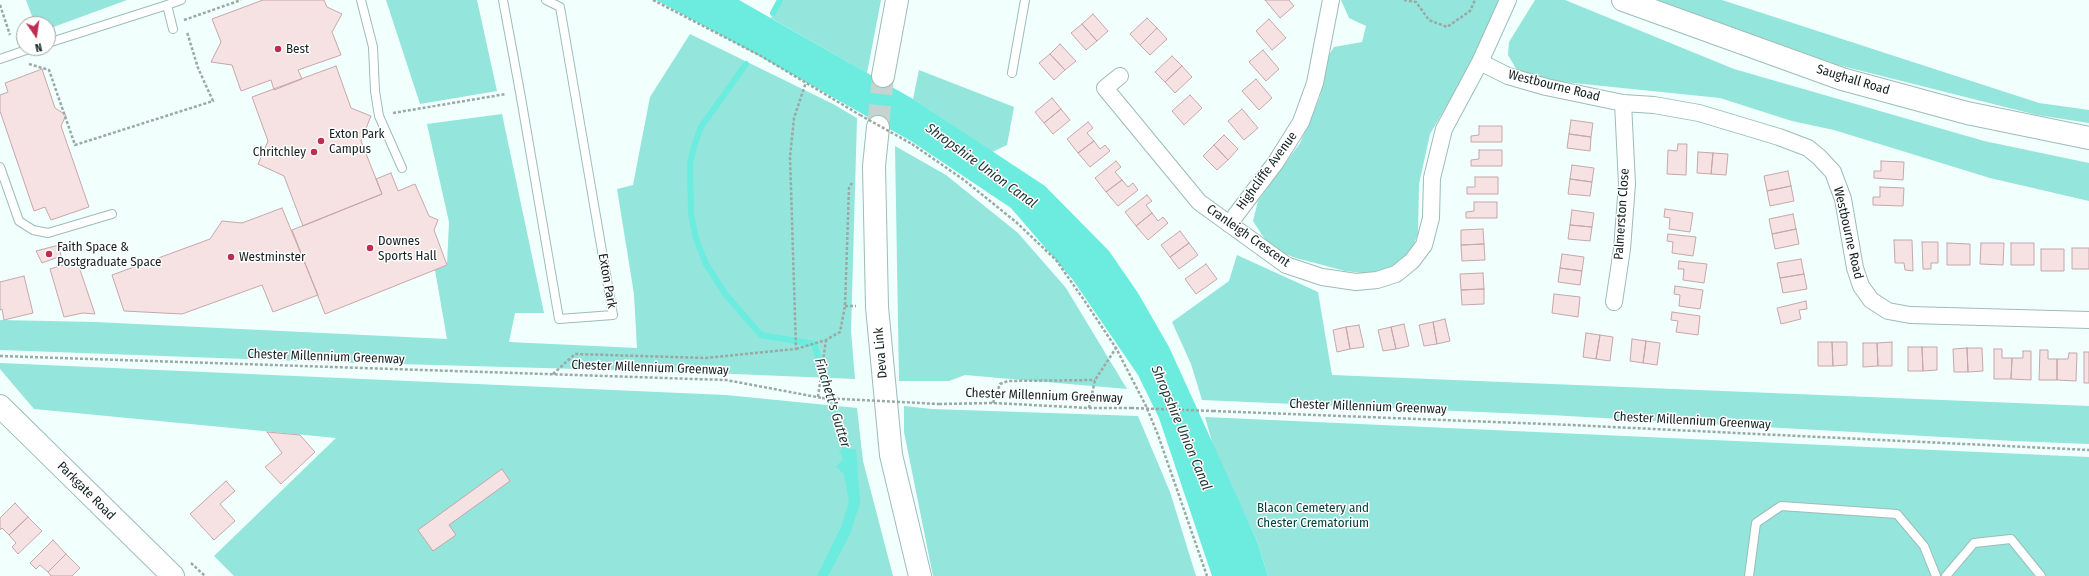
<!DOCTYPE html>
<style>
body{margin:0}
#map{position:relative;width:2089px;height:576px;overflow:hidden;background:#f1fffd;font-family:"Fira Sans Condensed",sans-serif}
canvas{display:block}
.north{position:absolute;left:16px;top:16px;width:40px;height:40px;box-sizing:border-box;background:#fff;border:1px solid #a1a6a6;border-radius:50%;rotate:167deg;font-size:11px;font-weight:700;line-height:16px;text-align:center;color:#152120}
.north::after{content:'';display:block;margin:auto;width:14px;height:18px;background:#be2d51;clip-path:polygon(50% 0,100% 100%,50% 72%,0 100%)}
</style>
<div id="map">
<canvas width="2089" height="576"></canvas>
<div class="north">N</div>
</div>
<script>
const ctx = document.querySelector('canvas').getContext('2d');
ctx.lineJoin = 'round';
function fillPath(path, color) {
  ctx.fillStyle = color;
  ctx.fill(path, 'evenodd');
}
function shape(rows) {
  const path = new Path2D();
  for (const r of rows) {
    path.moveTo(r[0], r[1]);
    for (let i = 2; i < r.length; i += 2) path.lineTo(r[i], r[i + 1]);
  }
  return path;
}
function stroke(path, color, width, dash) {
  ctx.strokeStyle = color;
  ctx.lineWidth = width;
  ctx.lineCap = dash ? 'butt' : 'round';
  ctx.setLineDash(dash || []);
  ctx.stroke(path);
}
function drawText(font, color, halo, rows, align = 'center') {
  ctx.font = font + ' "Fira Sans Condensed",sans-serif';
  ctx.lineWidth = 3;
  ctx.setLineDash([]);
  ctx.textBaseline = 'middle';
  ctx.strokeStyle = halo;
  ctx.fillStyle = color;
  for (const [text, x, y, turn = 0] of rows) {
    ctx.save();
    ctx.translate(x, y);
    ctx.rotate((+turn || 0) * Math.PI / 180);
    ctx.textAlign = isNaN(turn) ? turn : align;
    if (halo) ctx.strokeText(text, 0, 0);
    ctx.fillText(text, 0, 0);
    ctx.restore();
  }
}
fillPath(shape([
 [26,0,127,0,48,29,48,24,35,24],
 [386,0,477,0,497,91,420,104],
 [780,0,881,0,867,73,771,18],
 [1341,0,1502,0,1457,88,1430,134,1419,184,1418,234,1409,256,1389,269,1371,274,1345,271,1296,258,1274,250,1262,235,1253,221,1258,201,1300,143,1320,97,1325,61,1334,47,1362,42,1366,26,1349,18],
 [1535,0,1565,0,1734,69,1984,141,2089,163,2089,201,1990,178,1834,130,1792,121,1720,98,1554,81,1518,72,1508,55,1509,42],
 [1656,0,1722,0,2039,103,2089,110,2089,123,2037,115,1838,65],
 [690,34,833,104,857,118,851,331,855,379,686,372,327,362,0,350,0,320,95,322,447,339,435,270,447,265,449,222,427,124,502,114,544,313,515,313,509,342,637,348,634,294,617,189,633,185,650,97],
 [919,70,1014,107,1007,145,992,152,913,99],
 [895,146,946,175,1018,233,1066,288,1127,389,965,375,949,381,899,381],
 [1237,255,1318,292,1332,375,2089,406,2089,444,2014,441,1550,415,1202,400,1191,364,1172,322,1229,281],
 [0,363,726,395,857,408,863,461,893,576,234,576,214,556,336,438,34,409,0,369],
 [904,406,932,409,1138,416,1170,492,1196,576,933,576,904,432],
 [1205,417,2089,457,2089,576,1268,576,1257,541,1214,449]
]), '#94e5db');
fillPath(shape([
 [656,0,739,0,913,99,1045,186,1109,251,1138,293,1169,347,1190,393,1257,541,1268,576,1212,576,1159,418,1138,375,1073,280,1011,208,911,141,752,52],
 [856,449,860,503,850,534,828,576,817,576,842,525,849,501,844,474,836,467,843,459,839,450]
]), '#6becde');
stroke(shape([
 [773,13,780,0],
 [746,64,701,127,694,146,690,164,691,214,696,239,706,264,726,295,761,335,814,344,848,457]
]), '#6becde', 6);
const building = shape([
 [263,0,324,0,327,7,342,14,332,32,341,55,298,70,302,79,274,90,271,80,241,91,232,65,211,62,221,42,212,19,263,0],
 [1265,0,1289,0,1294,6,1280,18,1265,0],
 [1093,14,1108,31,1097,41,1082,24,1093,14],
 [1147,18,1157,28,1140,45,1130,34,1147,18],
 [1269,19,1286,38,1272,50,1256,31,1269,19],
 [1082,24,1097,41,1086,50,1071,33,1082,24],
 [1157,28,1167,39,1150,55,1140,45,1157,28],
 [1060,44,1076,61,1065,70,1050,54,1060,44],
 [1263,50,1279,69,1266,81,1249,62,1263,50],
 [1050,54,1065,70,1054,80,1039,63,1050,54],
 [1172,56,1182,66,1165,82,1155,72,1172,56],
 [336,66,351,108,371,116,361,141,382,194,303,226,284,176,258,164,268,141,252,97,336,66],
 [1182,66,1192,77,1175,93,1165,82,1182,66],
 [42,69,55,108,66,115,61,126,89,207,51,220,45,207,34,211,0,111,0,95,8,92,5,83,42,69],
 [1256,79,1272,98,1259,110,1242,91,1256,79],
 [1190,95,1202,108,1184,125,1172,111,1190,95],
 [1052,98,1061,109,1044,123,1035,112,1052,98],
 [1061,109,1070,120,1053,134,1044,123,1061,109],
 [1242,109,1258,128,1244,140,1228,121,1242,109],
 [1571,120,1593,123,1591,137,1569,134,1571,120],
 [1088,122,1093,128,1087,133,1094,141,1078,153,1067,139,1088,122],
 [1479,126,1502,126,1502,142,1471,142,1471,136,1479,135,1479,126],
 [1569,134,1591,137,1590,151,1567,148,1569,134],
 [1224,135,1238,149,1228,160,1214,145,1224,135],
 [1094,141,1100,149,1105,145,1110,151,1090,167,1078,153,1094,141],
 [1678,144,1687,144,1686,175,1667,174,1668,150,1677,151,1678,144],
 [1214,145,1228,160,1217,170,1203,156,1214,145],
 [1479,150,1502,150,1502,166,1471,166,1471,160,1479,159,1479,150],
 [1698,152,1713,153,1711,174,1697,173,1698,152],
 [1713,153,1728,154,1726,175,1711,174,1713,153],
 [1116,161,1121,167,1115,172,1122,180,1106,192,1095,178,1116,161],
 [1881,161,1904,162,1903,180,1874,178,1874,171,1881,171,1881,161],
 [1572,165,1594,168,1592,182,1570,179,1572,165],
 [1788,171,1791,186,1767,191,1764,176,1788,171],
 [391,173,398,191,415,184,429,216,438,220,434,230,447,265,325,314,292,230,382,194,376,179,391,173],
 [1475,177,1498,177,1498,194,1467,194,1467,187,1475,187,1475,177],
 [1570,179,1592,182,1590,196,1568,194,1570,179],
 [1122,180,1128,187,1133,183,1138,190,1118,206,1106,192,1122,180],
 [1791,186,1794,201,1770,206,1767,191,1791,186],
 [1880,187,1904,188,1903,206,1873,205,1873,197,1880,197,1880,187],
 [1147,195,1152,201,1146,205,1152,213,1136,226,1125,212,1147,195],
 [1474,202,1497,202,1497,218,1466,218,1466,212,1474,211,1474,202],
 [282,208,318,295,273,312,262,285,182,314,124,311,112,275,210,239,222,221,242,223,282,208],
 [1665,209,1693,213,1690,232,1669,229,1670,218,1664,217,1665,209],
 [1572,210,1594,213,1592,227,1570,225,1572,210],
 [1152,213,1158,221,1163,217,1168,223,1148,240,1136,226,1152,213],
 [1793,214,1796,229,1772,234,1769,219,1793,214],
 [1570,225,1592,227,1590,241,1568,239,1570,225],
 [1483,229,1484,244,1461,245,1461,230,1483,229],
 [1796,229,1799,244,1775,249,1772,234,1796,229],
 [1180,231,1189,243,1170,257,1161,245,1180,231],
 [1668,234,1696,237,1693,256,1672,253,1673,242,1667,241,1668,234],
 [1894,240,1912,240,1913,271,1905,270,1904,263,1895,263,1894,240],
 [1922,242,1938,242,1938,263,1931,263,1931,269,1923,269,1922,242],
 [1189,243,1198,255,1179,269,1170,257,1189,243],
 [1947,243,1970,244,1970,265,1947,265,1947,243],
 [1981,243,2004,243,2003,265,1980,264,1981,243],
 [2011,243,2034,243,2034,265,2011,265,2011,243],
 [1484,244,1485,260,1462,261,1461,245,1484,244],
 [59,245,61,256,42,263,36,251,59,245],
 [2072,248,2089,248,2089,269,2072,269,2072,248],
 [2041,249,2064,249,2064,271,2041,271,2041,249],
 [1562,254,1584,257,1582,271,1560,268,1562,254],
 [1801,259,1804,274,1780,278,1777,263,1801,259],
 [77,261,95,314,83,313,64,317,50,269,77,261],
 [1679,261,1707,264,1704,283,1683,280,1684,269,1678,269,1679,261],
 [1206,264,1217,279,1196,294,1185,279,1206,264],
 [1560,268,1582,271,1580,285,1558,282,1560,268],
 [1483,273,1484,289,1461,290,1460,274,1483,273],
 [1804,274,1807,289,1783,293,1780,278,1804,274],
 [24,276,33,313,4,320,2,309,0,310,0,282,24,276],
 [1675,286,1703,290,1700,309,1679,306,1680,295,1674,294,1675,286],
 [1484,289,1484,304,1462,305,1461,290,1484,289],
 [1554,294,1580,297,1578,317,1552,313,1554,294],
 [1806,301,1807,309,1799,310,1801,319,1781,324,1777,308,1806,301],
 [1672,312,1700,316,1698,335,1676,332,1678,321,1671,320,1672,312],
 [1445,319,1450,341,1437,344,1433,322,1445,319],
 [1433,322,1437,344,1424,346,1419,325,1433,322],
 [1404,324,1409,346,1396,349,1391,327,1404,324],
 [1359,325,1364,347,1350,349,1346,327,1359,325],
 [1346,327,1350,349,1337,352,1333,330,1346,327],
 [1391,327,1396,349,1383,351,1378,330,1391,327],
 [1586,333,1600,335,1596,359,1583,357,1586,333],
 [1600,335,1613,337,1610,361,1596,359,1600,335],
 [1632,339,1646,341,1643,363,1630,361,1632,339],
 [1646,341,1660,343,1657,365,1643,363,1646,341],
 [1818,342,1832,342,1833,366,1818,366,1818,342],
 [1832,342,1847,342,1847,365,1833,366,1832,342],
 [1892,342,1892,366,1878,366,1877,343,1892,342],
 [1863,343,1877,343,1878,366,1863,367,1863,343],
 [1908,347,1922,347,1923,371,1908,371,1908,347],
 [1922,347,1937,347,1937,370,1923,371,1922,347],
 [1967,348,1982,348,1983,371,1968,372,1967,348],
 [1967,348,1968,372,1954,372,1953,349,1967,348],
 [1994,349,2002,349,2002,358,2012,358,2011,379,1994,379,1994,349],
 [2040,350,2048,350,2048,359,2057,359,2057,380,2039,380,2040,350],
 [2023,351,2031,351,2031,380,2011,379,2012,358,2023,358,2023,351],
 [2084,352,2089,352,2089,383,2084,383,2084,352],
 [2069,353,2077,353,2076,381,2057,380,2057,359,2068,359,2069,353],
 [267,432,300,435,315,452,281,484,265,467,282,453,267,432],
 [502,469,510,481,449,525,456,535,433,551,418,530,502,469],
 [226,481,235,491,220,504,235,521,214,540,190,514,226,481],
 [15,503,28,517,9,535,2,528,0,530,0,518,15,503],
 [28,517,42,531,18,554,12,547,16,543,9,535,28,517],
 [53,540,66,554,48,572,40,565,36,569,30,563,53,540],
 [66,554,80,568,72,576,51,576,48,572,66,554]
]);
fillPath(building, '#f6e1e3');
stroke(building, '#c6a7aa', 1);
stroke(shape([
 [878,127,883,76]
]), '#c5d3d1', 22, [22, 11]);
const lane = shape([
 [361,0,373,47,375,91,379,116,402,168],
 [503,0,520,92,559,319,613,315,560,7,546,0],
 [173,29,167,5,181,0],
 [48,43,167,5],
 [0,59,32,48],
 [1012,73,1025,0],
 [0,167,19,221,33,230,48,233,112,214],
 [1749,576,1756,523,1781,506,1897,514,1924,546,1936,576],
 [1946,576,1974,543,2011,539,2041,576]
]);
const street = shape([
 [1480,62,1508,76,1546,87,1623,103,1654,105,1699,113,1779,137,1808,148,1819,157,1833,172,1843,199,1855,268,1861,286,1871,300,1888,311,1910,315,2089,320],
 [1120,76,1105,88,1199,202,1286,265,1322,277,1356,282,1377,280,1396,274,1412,261,1424,245,1431,218,1432,178,1444,129,1480,62,1508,0],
 [1229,224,1276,162,1301,122,1315,83,1331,0],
 [1614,302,1622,249,1627,184,1623,103]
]);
const secondary = shape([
 [1623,0,1842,79,1967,113,2089,138]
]);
const primary = shape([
 [883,76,897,0],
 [878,127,874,166,877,307,891,455,920,576],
 [0,406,173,576]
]);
stroke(lane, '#9cbdb8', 10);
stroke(street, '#9cbdb8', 18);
stroke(secondary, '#9cbdb8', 24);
stroke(primary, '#9cbdb8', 24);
stroke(shape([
 [653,0,761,56,860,115],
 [1404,0,1416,2,1429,20,1447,27,1470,11,1475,0],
 [0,5,10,35],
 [184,20,241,0],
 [29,64,49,70,75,145,213,101,198,68,187,32],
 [393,113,506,94],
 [912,144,964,180,1016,222,1056,260,1084,300,1116,348,1146,406,1158,435,1207,576],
 [845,306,856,306],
 [796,349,826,340,840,332,845,306,849,188,852,183],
 [0,356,726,380,822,398],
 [553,374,575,354,706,358,796,349,790,157,794,118,806,82],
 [818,397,826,340],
 [993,403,1000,384,1008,381,1095,380],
 [939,404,993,403,1089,408,1131,408],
 [1089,408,1095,380,1116,348],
 [1213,411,1571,425,2089,450],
 [191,563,205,576]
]), '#9ba8a6', 2.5, [3, 2]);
stroke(lane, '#fff', 8);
stroke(street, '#fff', 16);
stroke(secondary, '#fff', 22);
stroke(primary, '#fff', 22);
stroke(shape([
 [860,115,912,144],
 [822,398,939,404],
 [1131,408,1213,411]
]), '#9ba8a6', 2.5, [3, 2]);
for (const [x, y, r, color] of [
 [278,49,4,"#be2d51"],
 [321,141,4,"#be2d51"],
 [314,152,4,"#be2d51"],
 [370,248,4,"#be2d51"],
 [49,254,4,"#be2d51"],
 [231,257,4,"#be2d51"]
]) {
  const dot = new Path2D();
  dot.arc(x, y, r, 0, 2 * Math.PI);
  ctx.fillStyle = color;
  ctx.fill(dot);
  stroke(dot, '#fff', 1.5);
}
drawText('13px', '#152120', '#fff', [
 ["Best",286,49],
 ["Exton Park",329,134],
 ["Campus",329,149],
 ["Chritchley",306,152,"right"],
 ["Downes",378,241],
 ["Sports Hall",378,256],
 ["Faith Space &",57,247],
 ["Postgraduate Space",57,262],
 ["Westminster",239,257]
], 'left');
drawText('13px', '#152120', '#fff', [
 ["Saughall Road",1853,80,17],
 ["Westbourne Road",1554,86,14],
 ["Highcliffe Avenue",1267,171,-54],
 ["Palmerston Close",1622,214,-86],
 ["Westbourne Road",1848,233,77],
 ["Cranleigh Crescent",1248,236,35],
 ["Exton Park",607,281,80],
 ["Deva Link",881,353,-95],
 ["Chester Millennium Greenway",326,357,2],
 ["Chester Millennium Greenway",650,368,2],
 ["Chester Millennium Greenway",1044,396,2],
 ["Chester Millennium Greenway",1368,407,2],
 ["Chester Millennium Greenway",1692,421,3],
 ["Parkgate Road",86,491,45]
]);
drawText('13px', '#02413c', '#fff', [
 ["Blacon Cemetery and",1313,508],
 ["Chester Crematorium",1313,523]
]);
drawText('italic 14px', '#1d3431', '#fff', [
 ["Shropshire Union Canal",981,166,36],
 ["Finchett's Gutter",832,403,73],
 ["Shropshire Union Canal",1181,428,67]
]);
</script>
